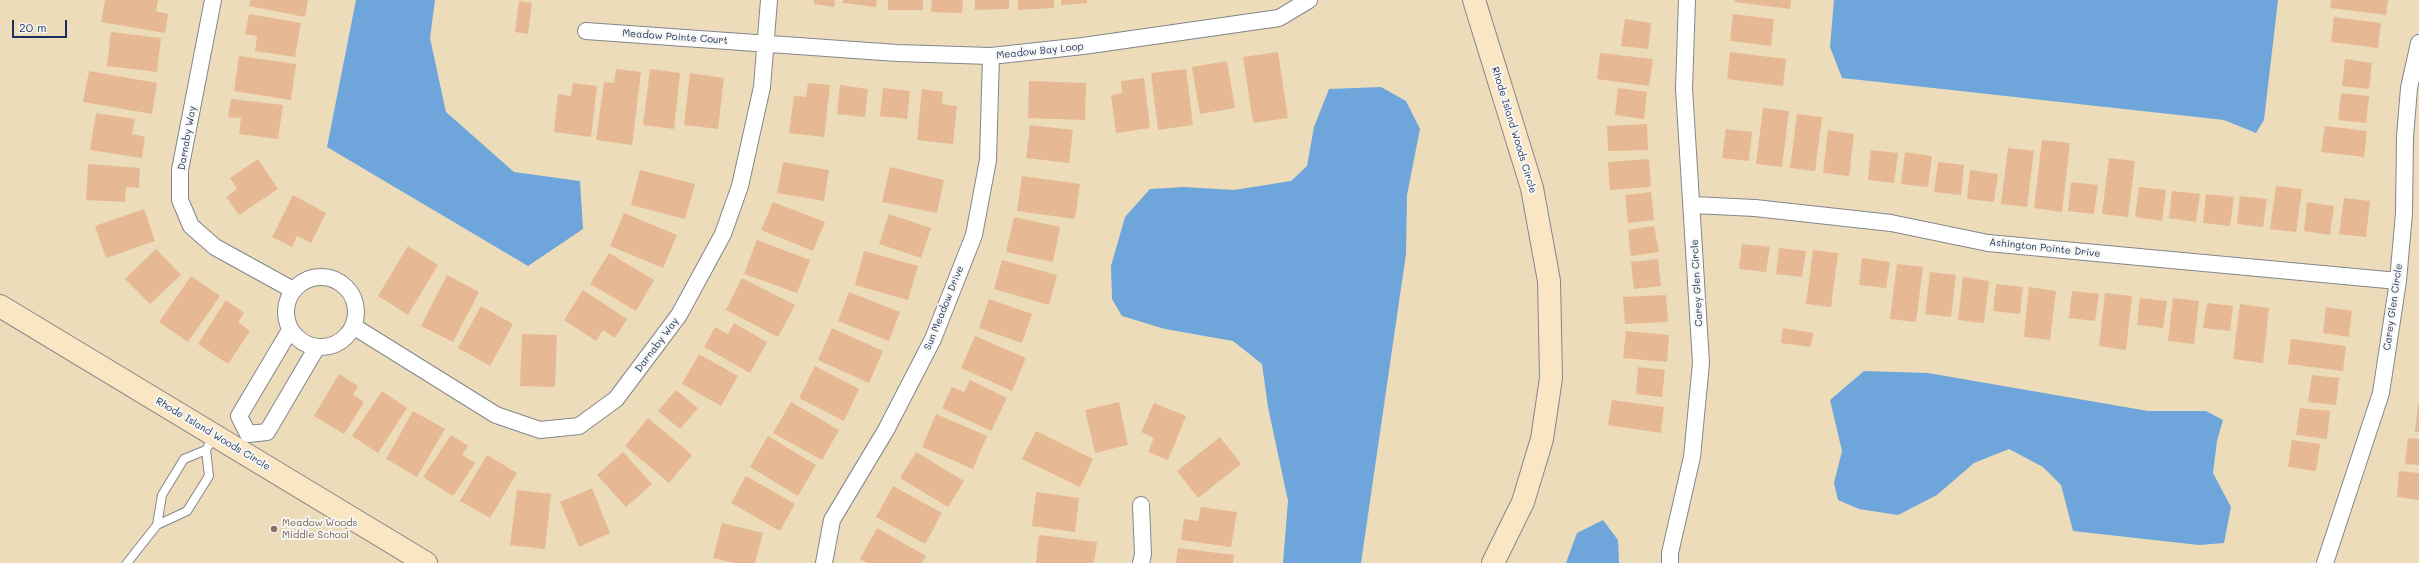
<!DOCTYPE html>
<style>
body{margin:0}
#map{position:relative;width:2419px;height:563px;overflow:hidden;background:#eddcb9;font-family:Mali,sans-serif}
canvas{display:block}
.scale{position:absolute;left:12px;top:20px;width:55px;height:18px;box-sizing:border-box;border:2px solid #1b2f5e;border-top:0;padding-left:5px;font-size:12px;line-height:14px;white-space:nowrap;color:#1b2f5e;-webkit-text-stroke:3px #f6f6f2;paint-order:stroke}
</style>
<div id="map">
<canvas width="2419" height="563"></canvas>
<div class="scale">20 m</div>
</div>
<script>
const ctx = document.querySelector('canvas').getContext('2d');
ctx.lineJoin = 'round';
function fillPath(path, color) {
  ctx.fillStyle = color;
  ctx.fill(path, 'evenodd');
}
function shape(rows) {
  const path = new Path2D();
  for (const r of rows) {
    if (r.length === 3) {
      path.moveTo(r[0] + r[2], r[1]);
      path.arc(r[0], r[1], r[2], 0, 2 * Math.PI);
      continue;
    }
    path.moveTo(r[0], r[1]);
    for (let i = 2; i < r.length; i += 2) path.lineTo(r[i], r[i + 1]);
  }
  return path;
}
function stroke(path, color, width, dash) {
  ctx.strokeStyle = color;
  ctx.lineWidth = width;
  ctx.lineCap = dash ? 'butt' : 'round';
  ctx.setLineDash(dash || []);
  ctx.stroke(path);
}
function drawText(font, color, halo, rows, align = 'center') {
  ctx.font = font + ' Mali,sans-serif';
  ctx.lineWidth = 4;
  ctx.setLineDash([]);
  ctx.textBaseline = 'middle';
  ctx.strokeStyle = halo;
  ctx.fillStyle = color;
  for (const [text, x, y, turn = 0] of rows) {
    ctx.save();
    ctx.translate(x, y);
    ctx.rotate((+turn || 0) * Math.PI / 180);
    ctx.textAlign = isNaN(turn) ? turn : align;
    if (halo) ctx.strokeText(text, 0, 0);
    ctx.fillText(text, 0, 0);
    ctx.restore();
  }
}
fillPath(shape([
 [356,0,435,0,430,38,446,112,514,172,580,181,583,229,528,266,327,147],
 [1834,0,2278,0,2264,120,2256,133,2224,120,1842,78,1830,47],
 [1381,87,1406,101,1420,129,1407,195,1406,254,1361,563,1283,563,1288,501,1268,407,1262,364,1233,341,1165,329,1122,316,1112,299,1111,266,1125,217,1150,189,1184,187,1234,190,1291,181,1307,166,1314,127,1329,89],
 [1864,371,1928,373,2148,411,2206,411,2223,420,2217,441,2213,473,2231,507,2224,543,2199,545,2073,531,2061,485,2043,467,2009,449,1974,463,1937,495,1898,515,1859,509,1838,500,1834,483,1842,451,1830,400],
 [1603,520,1618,540,1619,563,1566,563,1577,533]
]), '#6ea6dc');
fillPath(shape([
 [105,0,158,0,156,11,168,14,165,33,101,22],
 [251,0,308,0,305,17,249,6],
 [814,0,835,0,834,7,814,4],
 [843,0,877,0,876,7,843,3],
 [888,0,923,0,923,10,888,10],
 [932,0,963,0,962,13,931,12],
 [975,0,1009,0,1009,9,975,10],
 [1018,0,1054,0,1054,8,1018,10],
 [1061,0,1087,0,1087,3,1061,5],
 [1735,0,1791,0,1790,9,1735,2],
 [2331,0,2388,0,2386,15,2330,8],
 [519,1,532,3,528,34,515,32],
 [249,14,301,23,295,57,255,51,257,36,245,34],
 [1733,14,1774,19,1771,46,1730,41],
 [2334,17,2381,23,2378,48,2331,42],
 [1625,19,1651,23,1648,49,1621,46],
 [111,32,161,38,157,72,107,66],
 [1278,52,1288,118,1253,123,1243,57],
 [1730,52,1786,59,1783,86,1727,79],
 [1600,53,1653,59,1649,86,1597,79],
 [239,56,296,64,291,100,234,91],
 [2345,59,2372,63,2369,89,2342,86],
 [1227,61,1235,108,1200,114,1192,67],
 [616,69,641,72,632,145,596,140,604,82,614,83],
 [650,69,680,73,674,129,643,125],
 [1186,69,1193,125,1158,130,1151,73],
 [89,71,157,83,152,114,83,102],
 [690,73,724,78,718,129,684,125],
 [1144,78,1150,128,1116,133,1111,95,1122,93,1121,81],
 [1029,81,1086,83,1085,120,1028,118],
 [573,83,597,86,591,137,554,132,558,94,571,96],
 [808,83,830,85,824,137,789,133,794,96,806,97],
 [840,85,868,89,865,117,837,114],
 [883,88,910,91,907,119,880,116],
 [1618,88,1647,92,1644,119,1615,115],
 [922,89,943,92,942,104,957,106,953,144,917,140],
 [2341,93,2369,96,2366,123,2338,120],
 [231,99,283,105,278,139,239,134,241,118,228,117],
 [1763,108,1789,111,1782,167,1756,164],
 [96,113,135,119,132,134,145,137,142,158,90,150],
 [1797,114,1822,117,1815,171,1790,168],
 [1647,124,1648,150,1608,151,1607,126],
 [1030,125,1073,130,1069,163,1026,158],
 [2325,126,2367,131,2364,157,2321,152],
 [1726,129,1752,132,1749,161,1722,158],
 [1828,130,1854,134,1849,176,1823,173],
 [2042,140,2070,143,2062,212,2034,208],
 [2008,148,2034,151,2027,207,2001,204],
 [1871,150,1898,153,1894,183,1868,180],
 [1905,152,1932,156,1928,187,1901,184],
 [2109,158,2135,161,2128,217,2102,214],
 [258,159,278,189,239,215,226,197,237,189,230,178],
 [1649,159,1651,187,1610,190,1608,162],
 [783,162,829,170,824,201,777,193],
 [1938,162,1964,165,1961,195,1934,192],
 [88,164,140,168,139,188,126,187,125,202,86,200],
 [890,167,944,180,937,213,882,202],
 [640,170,695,184,685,219,631,205],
 [1970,170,1998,174,1994,202,1967,199],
 [1022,176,1080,184,1075,219,1017,211],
 [2071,182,2098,185,2094,214,2068,211],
 [2276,186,2302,189,2296,232,2270,229],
 [2139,187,2166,190,2162,221,2135,217],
 [2172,191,2200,194,2196,222,2169,218],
 [1651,192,1654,220,1628,223,1625,195],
 [2206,194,2234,197,2230,226,2203,223],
 [293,195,326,213,311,243,297,236,292,247,272,237],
 [2240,196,2267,199,2263,227,2237,224],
 [2344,198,2370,201,2366,237,2339,234],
 [773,202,825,222,813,251,761,230],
 [2307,202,2334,206,2330,235,2304,231],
 [144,209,155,241,106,258,95,226],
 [624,213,677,235,663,268,610,246],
 [889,214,931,228,921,258,879,244],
 [1014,217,1060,227,1053,262,1006,252],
 [1654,226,1659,252,1631,256,1628,230],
 [757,240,810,260,797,293,744,274],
 [1742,244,1770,247,1766,272,1739,269],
 [408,246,438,265,408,315,378,296],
 [1779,248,1806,251,1802,277,1776,274],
 [156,249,181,275,150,304,125,279],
 [1813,250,1838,253,1831,307,1806,304],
 [864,251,918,266,908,300,855,285],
 [609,253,654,280,636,311,590,284],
 [1862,258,1890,262,1886,288,1859,285],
 [1658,259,1661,286,1634,289,1631,262],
 [1002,260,1057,275,1049,305,994,289],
 [1897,264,1923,267,1916,322,1890,319],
 [1930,272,1956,275,1951,317,1925,314],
 [447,275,479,292,453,342,421,326],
 [191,276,220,296,188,342,159,322],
 [1963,277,1989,281,1984,323,1958,320],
 [742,278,795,305,778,337,726,310],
 [1996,284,2023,287,2020,314,1993,311],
 [2029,287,2056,291,2050,340,2024,337],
 [583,290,627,319,615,338,603,330,596,341,564,320],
 [2072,291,2099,294,2095,321,2069,318],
 [849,292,900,312,889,341,838,321],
 [2105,293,2132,296,2126,350,2099,346],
 [1666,295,1668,322,1625,324,1623,297],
 [2140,298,2167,301,2163,328,2137,325],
 [2173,298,2199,301,2194,344,2168,341],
 [989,299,1032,314,1022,343,979,328],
 [226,300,244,313,238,322,250,331,228,364,198,344],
 [2207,303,2233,306,2230,331,2203,328],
 [2240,304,2269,308,2263,363,2233,359],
 [481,306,513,324,490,366,458,348],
 [2326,307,2352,311,2349,337,2323,333],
 [734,323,767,342,750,373,704,347,715,327,728,334],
 [832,328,883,351,869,383,818,360],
 [1783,328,1813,333,1811,347,1781,343],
 [1626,331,1669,335,1667,362,1623,358],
 [522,334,557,335,555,387,520,386],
 [975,336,1026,358,1012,391,961,368],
 [2291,339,2346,346,2343,371,2288,364],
 [699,354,738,376,721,406,682,384],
 [815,366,859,389,844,421,799,398],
 [1638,367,1665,370,1662,397,1636,394],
 [339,374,358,386,353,395,364,402,344,434,314,416],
 [2312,375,2339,378,2336,405,2308,402],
 [970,380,1007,398,991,431,942,408,952,387,964,392],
 [676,390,698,408,680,429,658,411],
 [382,391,407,408,378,453,352,436],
 [1612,400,1664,407,1661,433,1608,425],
 [791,402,839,430,822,460,773,433],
 [1119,402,1128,445,1095,453,1085,410],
 [1154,403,1186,416,1168,460,1148,452,1154,438,1141,432],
 [2418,405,2419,405,2419,432,2415,432],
 [2300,408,2330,411,2327,439,2296,435],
 [413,411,445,429,417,477,386,459],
 [936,414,987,436,973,469,922,447],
 [648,418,692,455,669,483,625,446],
 [1036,431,1093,459,1080,487,1022,459],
 [451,435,468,446,462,455,475,463,453,496,423,477],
 [768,436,816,465,798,496,750,467],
 [1220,437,1241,464,1198,498,1177,471],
 [2408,438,2419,439,2419,465,2405,464],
 [2292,440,2320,444,2316,471,2288,467],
 [623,452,652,484,626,507,597,475],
 [916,452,964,481,948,507,900,478],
 [487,455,517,473,490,518,460,501],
 [2399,471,2419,473,2419,500,2397,497],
 [746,476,795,504,780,531,731,503],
 [893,486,942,513,925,544,876,517],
 [592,488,610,533,579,547,560,502],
 [517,490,551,494,545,549,510,545],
 [1036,492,1079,498,1075,532,1032,526],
 [1201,507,1237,512,1231,547,1181,540,1184,519,1198,521],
 [722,523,763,533,755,563,735,563,713,558],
 [877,528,926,556,922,563,867,563,860,559],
 [1039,535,1097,542,1094,563,1036,563],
 [1178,548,1234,555,1233,563,1176,563]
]), '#e7b894');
const lane = shape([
 [206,450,184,459,162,495,157,525,187,511,209,476,206,450,214,436],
 [127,563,157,525]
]);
const street = shape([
 [213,0,180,170,180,200,191,226,215,247,293,290],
 [586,31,897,53,991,56,1083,46,1279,18,1309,0],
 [1693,205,1755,208,1891,223,1988,243,2398,281],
 [321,312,35],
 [353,326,496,415,540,430,579,426,616,399,679,315,723,234,740,186,762,87,769,0],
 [248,434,239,416,290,330],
 [248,434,267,432,317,347],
 [1141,505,1143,554,1141,563],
 [824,563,832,520,886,430,933,339,974,235,988,160,991,56],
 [1670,563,1670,553,1692,457,1701,363,1684,88,1687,0],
 [2325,563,2381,393,2398,281,2404,213,2405,137,2409,88,2419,43]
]);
const secondary = shape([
 [1474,0,1532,188,1549,281,1551,378,1542,439,1523,502,1493,563],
 [0,306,426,563]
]);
stroke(lane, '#84868c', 10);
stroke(street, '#84868c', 18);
stroke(secondary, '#84868c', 24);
stroke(lane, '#fff', 8);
stroke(street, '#fff', 16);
stroke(secondary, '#fbe6c4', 22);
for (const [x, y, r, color] of [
 [274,529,4,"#8d6e63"]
]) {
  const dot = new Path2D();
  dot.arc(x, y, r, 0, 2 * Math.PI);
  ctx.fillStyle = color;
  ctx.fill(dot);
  stroke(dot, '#f6f6f2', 1.5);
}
drawText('10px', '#1b2f5e', '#f6f6f2', [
 ["Meadow Pointe Court",675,37,4],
 ["Meadow Bay Loop",1040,51,-6],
 ["Rhode Island Woods Circle",1514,130,73],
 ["Darnaby Way",187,138,-80],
 ["Ashington Pointe Drive",2045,248,6],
 ["Carey Glen Circle",1697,283,-93],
 ["Carey Glen Circle",2393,307,-82],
 ["Sun Meadow Drive",944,308,-68],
 ["Darnaby Way",657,345,-53],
 ["Rhode Island Woods Circle",213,434,31]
]);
drawText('10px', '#785e54', '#f6f6f2', [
 ["Meadow Woods",282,523],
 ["Middle School",282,535]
], 'left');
</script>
